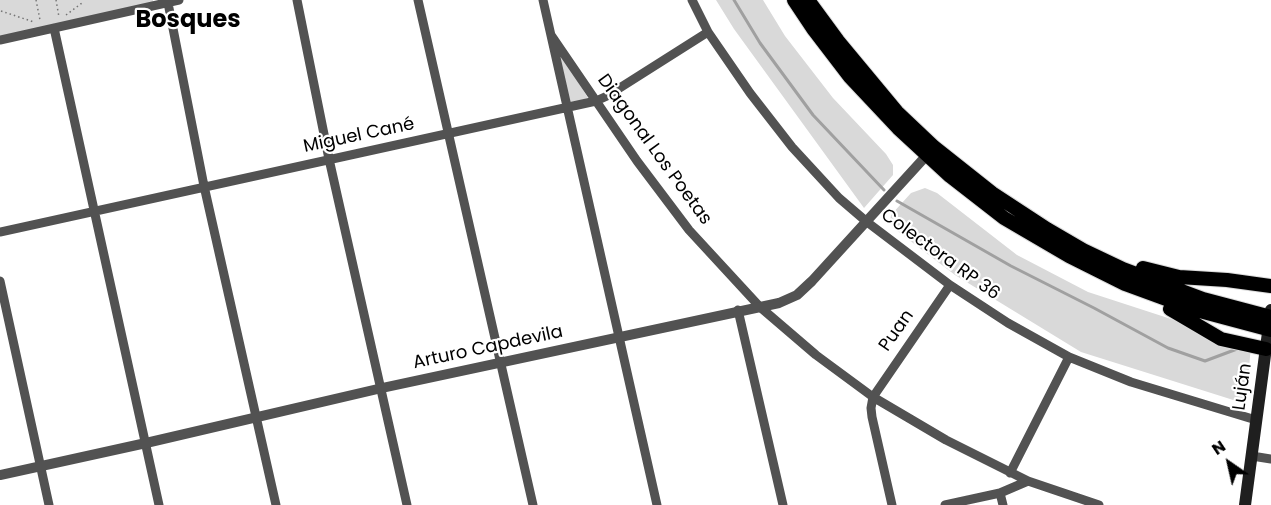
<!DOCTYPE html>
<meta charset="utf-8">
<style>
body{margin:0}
#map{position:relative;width:1271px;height:505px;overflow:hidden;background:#fff;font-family:Poppins,sans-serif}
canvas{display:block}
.north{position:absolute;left:1199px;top:433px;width:60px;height:60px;-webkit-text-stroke:4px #fff;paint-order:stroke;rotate:326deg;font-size:16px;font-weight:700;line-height:24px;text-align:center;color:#000}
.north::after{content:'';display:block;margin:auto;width:21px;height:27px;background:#000;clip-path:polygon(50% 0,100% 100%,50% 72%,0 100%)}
</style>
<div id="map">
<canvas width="1271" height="505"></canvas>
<div class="north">N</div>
</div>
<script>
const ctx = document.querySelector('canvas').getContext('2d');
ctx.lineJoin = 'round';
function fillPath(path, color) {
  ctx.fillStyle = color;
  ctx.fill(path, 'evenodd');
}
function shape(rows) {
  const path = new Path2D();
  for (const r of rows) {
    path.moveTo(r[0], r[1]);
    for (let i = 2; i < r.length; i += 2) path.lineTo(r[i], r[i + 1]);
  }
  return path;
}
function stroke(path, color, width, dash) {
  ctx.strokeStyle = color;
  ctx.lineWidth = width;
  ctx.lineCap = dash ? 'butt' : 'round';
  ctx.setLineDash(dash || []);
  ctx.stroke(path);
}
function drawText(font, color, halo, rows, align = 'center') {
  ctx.font = font + ' Poppins,sans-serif';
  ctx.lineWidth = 4.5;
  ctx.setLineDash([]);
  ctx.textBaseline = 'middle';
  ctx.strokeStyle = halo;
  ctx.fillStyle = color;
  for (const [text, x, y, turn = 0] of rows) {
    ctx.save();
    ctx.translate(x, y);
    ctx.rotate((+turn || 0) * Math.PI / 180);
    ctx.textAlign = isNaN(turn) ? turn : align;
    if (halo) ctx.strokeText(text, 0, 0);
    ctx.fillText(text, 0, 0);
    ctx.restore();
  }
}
fillPath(shape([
 [0,0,153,0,153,2,0,37],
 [716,0,763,0,785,36,833,98,886,154,893,165,893,175,864,208,734,29],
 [555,44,588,98,569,104],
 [925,188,937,193,1017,255,1088,292,1251,345,1246,404,1081,352,955,275,896,230,890,222,891,215,911,193]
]), '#d9d9d9');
stroke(shape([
 [734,0,760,43,813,115,884,190],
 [897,201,1011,266,1094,308,1168,348,1205,361,1237,349]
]), '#a0a0a0', 3);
const primary = shape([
 [794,0,814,30,850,77,898,128,950,176,1004,218,1069,256,1125,284,1196,310,1271,330],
 [808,0,838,41,897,112,934,147,992,193,1047,229,1083,250,1123,269,1203,299,1271,317],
 [1143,268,1179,277,1227,280,1271,286],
 [1170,309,1221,339,1266,349]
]);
stroke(primary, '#dbdbdb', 16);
stroke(shape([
 [36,0,40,20],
 [56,0,59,17],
 [1,11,34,22],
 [66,15,82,3]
]), '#747474', 1.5, [1.5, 3]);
stroke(shape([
 [297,0,329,159,407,505],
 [418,0,533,505],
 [543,0,657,505],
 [692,0,708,32,750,93,792,147,839,198,867,222,950,285,1008,323,1069,357,1131,382,1256,420],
 [168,3,204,186,276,505],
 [54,28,159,505],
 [551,35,637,161,689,230,760,307,816,355,873,397,946,440,1028,481,1099,505],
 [0,40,179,0],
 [0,232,596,101,607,96,708,32],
 [0,281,49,505],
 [738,310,783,505],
 [1252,456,1271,459],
 [1010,473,1069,357],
 [1000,493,1003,505],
 [892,505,872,417,871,408,873,397,950,285],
 [945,505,1000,493,1028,481]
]), '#525252', 9);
stroke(shape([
 [0,475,146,443,382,388,779,303,797,295,812,281,926,156]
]), '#525252', 10);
stroke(shape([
 [1245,505,1271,310]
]), '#1f1f1f', 12);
stroke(primary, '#000', 14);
drawText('18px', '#000', '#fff', [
 ["Miguel Cané",359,136,-12],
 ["Diagonal Los Poetas",654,150,54],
 ["Colectora RP 36",940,255,36],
 ["Puan",897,331,-55],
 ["Arturo Capdevila",488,348,-12],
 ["Luján",1243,387,-82]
]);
drawText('bold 24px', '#000', '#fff', [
 ["Bosques",188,21]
]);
</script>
